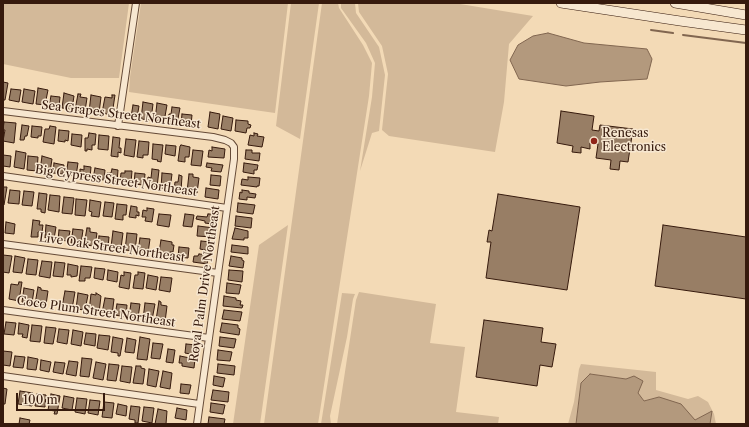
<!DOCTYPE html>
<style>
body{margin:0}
#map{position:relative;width:749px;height:427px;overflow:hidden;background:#f3dab6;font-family:"Libre Caslon Text",serif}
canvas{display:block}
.frame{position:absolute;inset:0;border:4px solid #361a0d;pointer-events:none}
.scale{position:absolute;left:16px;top:393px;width:89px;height:18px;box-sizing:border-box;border:2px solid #361a0d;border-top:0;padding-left:5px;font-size:12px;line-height:14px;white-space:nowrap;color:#361a0d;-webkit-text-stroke:3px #f7e7d0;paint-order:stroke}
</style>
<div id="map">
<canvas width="749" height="427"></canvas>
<div class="frame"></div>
<div class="scale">100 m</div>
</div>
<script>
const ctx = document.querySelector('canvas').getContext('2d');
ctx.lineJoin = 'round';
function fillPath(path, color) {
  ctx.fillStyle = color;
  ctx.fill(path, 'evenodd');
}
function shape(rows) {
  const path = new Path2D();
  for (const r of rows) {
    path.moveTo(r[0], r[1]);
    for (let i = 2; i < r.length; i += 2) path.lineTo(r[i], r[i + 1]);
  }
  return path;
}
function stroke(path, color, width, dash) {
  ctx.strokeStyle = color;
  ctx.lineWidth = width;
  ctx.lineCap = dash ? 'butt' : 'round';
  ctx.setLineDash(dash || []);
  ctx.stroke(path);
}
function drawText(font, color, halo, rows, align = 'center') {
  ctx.font = font + ' "Libre Caslon Text",serif';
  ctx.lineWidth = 3;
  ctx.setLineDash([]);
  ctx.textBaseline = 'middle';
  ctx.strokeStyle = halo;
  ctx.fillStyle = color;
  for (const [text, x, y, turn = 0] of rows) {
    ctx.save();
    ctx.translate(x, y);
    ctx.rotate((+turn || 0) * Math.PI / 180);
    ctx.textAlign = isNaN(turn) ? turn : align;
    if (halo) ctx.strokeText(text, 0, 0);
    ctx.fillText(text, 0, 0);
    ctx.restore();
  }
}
fillPath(shape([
 [3,3,129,3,119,78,71,78,3,64],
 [141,3,288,3,275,113,129,92,130,77],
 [291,3,319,3,300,139,276,126],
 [322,3,338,3,339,8,363,45,372,63,369,96,318,424,264,424],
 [341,3,355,3,356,13,379,47,385,75,379,131,372,133,360,171,372,97,375,63,366,43,341,8],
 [358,3,454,3,533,16,509,44,504,102,495,152,389,136,382,130,388,74,382,46,359,12],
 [288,225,260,424,233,424,259,245],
 [359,292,436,304,430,343,465,347,456,412,499,417,498,424,337,424,356,300],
 [342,293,355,294,353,299,347,337,330,416,331,424,321,424],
 [581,364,656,372,656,390,688,399,698,396,708,402,714,414,716,424,710,424,711,412,695,420,659,397,644,401,626,379,590,374,581,384,576,424,568,424,574,402,579,369]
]), '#d3b999');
const water = shape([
 [548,33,584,43,647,49,652,59,647,79,600,82,566,86,519,79,510,60,518,45,533,36,548,33],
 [590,374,626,379,634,376,643,381,638,393,644,401,659,397,681,404,695,420,712,411,710,424,576,424,581,383,590,374]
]);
fillPath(water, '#b3997d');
stroke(water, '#816650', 1);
stroke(shape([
 [651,30,673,33],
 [683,35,746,43]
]), '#816650', 2);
const building = shape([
 [3,82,8,83,5,100,3,100,3,82],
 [38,88,48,90,45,105,36,104,38,88],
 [11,89,21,90,19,102,9,100,11,89],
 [24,89,35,91,33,104,22,102,24,89],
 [64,93,74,96,72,109,62,108,64,93],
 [78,94,81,94,80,97,87,98,85,111,75,110,78,94],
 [91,95,101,97,99,113,89,112,91,95],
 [112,95,115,95,112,115,102,113,105,97,112,98,112,95],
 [51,96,60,97,59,107,49,106,51,96],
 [143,102,153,104,151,120,141,119,143,102],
 [157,103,167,105,164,122,155,120,157,103],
 [133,105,139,106,137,118,131,117,133,105],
 [172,107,180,108,177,124,168,122,169,114,171,114,172,107],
 [561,111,594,116,592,130,599,131,600,125,633,129,628,162,620,161,619,170,610,169,611,160,596,158,598,144,590,143,590,149,581,147,581,153,572,152,573,146,557,143,561,111],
 [210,112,220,114,218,129,208,127,210,112],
 [182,114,192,115,191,125,181,124,182,114],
 [223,116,233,118,231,131,221,129,223,116],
 [236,120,248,121,248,124,251,125,250,128,247,128,246,133,235,131,236,120],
 [4,122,16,123,14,143,3,141,5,130,3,130,4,122],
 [22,125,29,126,27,136,25,136,24,140,20,140,22,125],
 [32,126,42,127,41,136,38,136,38,138,31,137,32,126],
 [50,126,56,127,54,144,43,142,45,129,49,129,50,126],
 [59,130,69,131,68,141,65,140,65,142,58,141,59,130],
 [89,133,96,134,95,145,92,145,92,150,87,149,87,151,85,151,85,138,88,138,89,133],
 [254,133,258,134,257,136,264,137,262,147,248,145,250,135,254,136,254,133],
 [72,134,82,135,81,147,71,145,72,134],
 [99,135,109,136,108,150,98,149,99,135],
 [113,137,120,138,119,148,121,148,121,153,118,152,118,157,111,156,113,137],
 [126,139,136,140,134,157,124,155,126,139],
 [139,141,149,142,148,155,143,155,143,158,137,157,139,141],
 [153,144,163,145,161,162,157,161,158,160,152,159,153,144],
 [166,145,176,146,175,156,165,154,166,145],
 [181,145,190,147,189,157,185,157,185,162,178,161,180,146,181,145],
 [212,147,225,149,224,158,208,157,209,150,212,151,212,147],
 [193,150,203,151,201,166,191,165,193,150],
 [246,150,252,150,252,153,260,153,259,161,245,159,246,150],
 [16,151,26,153,24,169,14,167,16,151],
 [3,155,11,156,10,167,3,166,3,155],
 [28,156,38,157,37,171,27,170,28,156],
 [42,156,52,159,50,172,40,171,42,156],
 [68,162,78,163,76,176,66,175,68,162],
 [54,163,64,165,63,174,53,173,54,163],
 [207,163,223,165,221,172,211,171,212,168,206,167,207,163],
 [244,163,258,165,257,170,254,170,254,174,243,172,244,163],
 [84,166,91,167,90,178,80,177,80,169,84,170,84,166],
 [95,168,105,170,104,180,93,179,95,168],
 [112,169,118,170,117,182,107,180,107,173,111,173,112,169],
 [152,169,159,170,157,187,147,186,148,177,151,178,152,169],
 [125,171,132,171,131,183,120,182,121,173,125,173,125,171],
 [135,173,145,174,144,185,134,184,135,173],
 [162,173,172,174,170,189,161,188,162,173],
 [189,174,193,174,193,177,199,178,197,193,187,192,189,174],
 [179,175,182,176,181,191,174,190,175,182,178,182,179,175],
 [211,175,221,176,220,186,210,185,211,175],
 [248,177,260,178,259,186,257,186,257,187,241,185,242,179,248,180,248,177],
 [3,187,7,187,4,205,3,205,3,187],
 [206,188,219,190,218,199,205,197,206,188],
 [10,190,20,191,19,204,8,203,10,190],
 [242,190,249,191,249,193,256,194,255,198,247,197,247,200,239,199,240,192,242,193,242,190],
 [24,191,34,192,32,206,22,205,24,191],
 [39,193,47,194,45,213,41,212,41,209,37,209,39,193],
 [498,194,580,207,567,290,486,278,491,242,487,242,489,230,492,231,498,194],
 [50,195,60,196,59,212,48,210,50,195],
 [64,197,74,198,72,214,62,213,64,197],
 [76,199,87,200,85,216,75,215,76,199],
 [90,200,101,202,99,217,91,216,92,212,89,211,90,200],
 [105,202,114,203,112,217,103,216,105,202],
 [238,203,255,205,253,214,237,212,238,203],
 [117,204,127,205,126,215,123,215,123,220,115,219,117,204],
 [131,206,137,207,137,212,139,212,139,216,136,215,136,218,129,217,131,206],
 [147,208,154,209,152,222,145,221,146,217,142,217,143,210,147,211,147,208],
 [159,214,171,215,169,227,157,225,159,214],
 [185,214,194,215,192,227,183,226,185,214],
 [208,214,215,214,214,222,213,221,212,224,205,223,205,221,196,219,197,216,207,217,208,214],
 [236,216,252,218,251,228,235,226,236,216],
 [33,220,40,221,39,225,43,225,42,232,38,232,38,237,31,237,33,220],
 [6,222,15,224,14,234,5,233,6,222],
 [46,225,56,227,54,239,45,238,46,225],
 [663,225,746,237,746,299,655,286,663,225],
 [198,226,214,228,212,237,197,236,198,226],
 [87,228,90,228,90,232,97,233,95,246,84,245,87,228],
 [235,228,248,231,248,238,244,238,244,240,232,239,235,228],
 [73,229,83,230,81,244,71,243,73,229],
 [59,230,70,231,68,241,58,240,59,230],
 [113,231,123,233,121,248,111,247,113,231],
 [127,233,137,234,135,251,125,250,127,233],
 [99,236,109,237,108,247,98,246,99,236],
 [140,238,150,239,148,253,138,251,140,238],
 [161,240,172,242,172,245,174,245,173,252,170,252,170,254,159,252,161,240],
 [201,241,211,242,210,251,200,249,201,241],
 [232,245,248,247,248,254,231,252,232,245],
 [179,247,189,248,188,258,178,257,179,247],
 [199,254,209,255,207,264,193,262,194,256,198,256,199,254],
 [3,255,12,256,9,273,3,272,3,255],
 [15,256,25,258,22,273,13,272,15,256],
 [231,256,242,258,242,260,244,261,243,268,229,266,231,256],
 [28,259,38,260,36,275,26,274,28,259],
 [42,261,52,262,50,278,39,276,42,261],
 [55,262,65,263,63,277,53,276,55,262],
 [68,264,78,266,77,276,71,277,71,275,67,275,68,264],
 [81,266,92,267,90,278,85,278,85,281,79,281,81,266],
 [95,268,105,269,103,280,94,278,95,268],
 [108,270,118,272,117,282,107,280,108,270],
 [229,270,243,271,242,282,228,280,229,270],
 [124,272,131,273,129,289,119,287,121,275,124,276,124,272],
 [138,272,145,273,143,289,133,288,135,275,138,275,138,272],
 [148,275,158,277,156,290,146,288,148,275],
 [161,277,172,278,170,292,159,290,161,277],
 [19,282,22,282,19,301,9,299,11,284,18,285,19,282],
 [227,283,241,285,239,294,226,293,227,283],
 [38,287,41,288,41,290,48,291,46,305,35,304,38,287],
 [24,288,34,290,32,303,22,302,24,288],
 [65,291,75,292,72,309,62,307,65,291],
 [78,293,88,295,85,310,76,309,78,293],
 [96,293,101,296,99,313,89,311,91,294,96,295,96,293],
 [224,296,236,298,236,300,241,301,240,305,243,305,242,308,223,306,224,296],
 [105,298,114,299,112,315,102,313,105,298],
 [159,301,161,302,161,305,167,306,165,322,156,320,159,301],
 [131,303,140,304,138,318,129,317,131,303],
 [145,303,155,304,152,320,143,319,145,303],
 [117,304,127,305,126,317,115,315,117,304],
 [224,310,242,312,240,321,222,319,224,310],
 [484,320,543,328,541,342,556,344,552,367,540,365,537,386,476,377,484,320],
 [6,322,16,323,14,335,4,334,6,322],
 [19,323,29,325,27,338,22,337,23,334,18,334,19,323],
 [222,323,238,325,238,328,240,329,239,335,220,332,222,323],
 [32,325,42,326,40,342,30,341,32,325],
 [46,327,56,328,53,344,44,343,46,327],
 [59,329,69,330,67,344,57,342,59,329],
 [73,330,83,332,81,346,71,344,73,330],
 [86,333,96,334,95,346,84,344,86,333],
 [99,335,110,336,108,350,97,348,99,335],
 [113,337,123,339,120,356,118,356,118,353,111,352,113,337],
 [140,337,150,339,147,360,137,359,140,337],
 [220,337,236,339,234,348,219,346,220,337],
 [127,338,136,340,134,353,125,352,127,338],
 [153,343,163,344,160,359,151,358,153,343],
 [186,344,197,345,196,355,185,353,186,344],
 [168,349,175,350,173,363,166,362,168,349],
 [218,350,232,352,230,361,217,360,218,350],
 [3,351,12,352,10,366,3,365,3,351],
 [15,356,25,357,23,368,13,367,15,356],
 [180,356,195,359,194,368,182,366,182,363,179,363,180,356],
 [28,357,38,359,36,370,27,369,28,357],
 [82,358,92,359,89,377,80,376,82,358],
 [41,360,51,362,49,372,40,370,41,360],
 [69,361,78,362,76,376,66,374,69,361],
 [55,362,65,363,63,374,53,372,55,362],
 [96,362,106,364,103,380,93,378,96,362],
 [109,364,119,365,116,381,107,380,109,364],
 [218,364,235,366,234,375,217,373,218,364],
 [122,366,132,367,130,383,120,381,122,366],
 [136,366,141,366,141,368,145,369,143,384,133,383,136,366],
 [149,369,159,371,156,387,147,385,149,369],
 [163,371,172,373,170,389,160,387,163,371],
 [214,376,225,378,223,387,213,385,214,376],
 [181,384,191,385,189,394,180,393,181,384],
 [3,388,7,389,5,404,3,404,3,388],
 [213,390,229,392,228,402,211,400,213,390],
 [20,391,33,393,32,406,18,404,20,391],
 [37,394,46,395,45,407,35,406,37,394],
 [51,394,60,396,57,414,54,414,55,411,48,410,51,394],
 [64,396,74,398,72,410,62,408,64,396],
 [77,398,87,399,85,414,75,412,77,398],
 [90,400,100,401,98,415,88,413,90,400],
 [104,402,114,403,112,418,102,417,104,402],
 [211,403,225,405,223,414,210,412,211,403],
 [118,404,127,406,126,416,116,414,118,404],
 [131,406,140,407,138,423,135,423,135,420,129,419,131,406],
 [144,407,154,408,152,423,142,421,144,407],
 [177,408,187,410,186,420,175,418,177,408],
 [158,409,167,411,166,424,155,424,158,409],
 [209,417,225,419,224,424,208,424,209,417],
 [20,418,30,420,29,424,19,424,20,418]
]);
fillPath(building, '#987e65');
stroke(building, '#361a0d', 1);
const street = shape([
 [3,111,213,137,225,140,231,143,234,147,234,159,197,424],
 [118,126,136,3],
 [3,176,227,208],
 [3,244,218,273],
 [3,310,209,338],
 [3,376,199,404]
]);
const secondary = shape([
 [561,3,680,21,746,30],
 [675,3,746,15]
]);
stroke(street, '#654a37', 8);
stroke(secondary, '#361a0d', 10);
stroke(street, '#f7e7d0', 6);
stroke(secondary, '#f7e7d0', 9);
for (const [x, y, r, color] of [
 [594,141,4,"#8f2418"]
]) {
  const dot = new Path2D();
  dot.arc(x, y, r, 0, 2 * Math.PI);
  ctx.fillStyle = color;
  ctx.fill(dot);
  stroke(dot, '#f7e7d0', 1.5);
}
drawText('12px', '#361a0d', '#f7e7d0', [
 ["Sea Grapes Street Northeast",121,115,7],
 ["Big Cypress Street Northeast",116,181,8],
 ["Live Oak Street Northeast",112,248,8],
 ["Royal Palm Drive Northeast",205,284,-82],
 ["Coco Plum Street Northeast",96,312,8]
]);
drawText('12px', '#361a0d', '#f7e7d0', [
 ["Renesas",602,134],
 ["Electronics",602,148]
], 'left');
</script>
